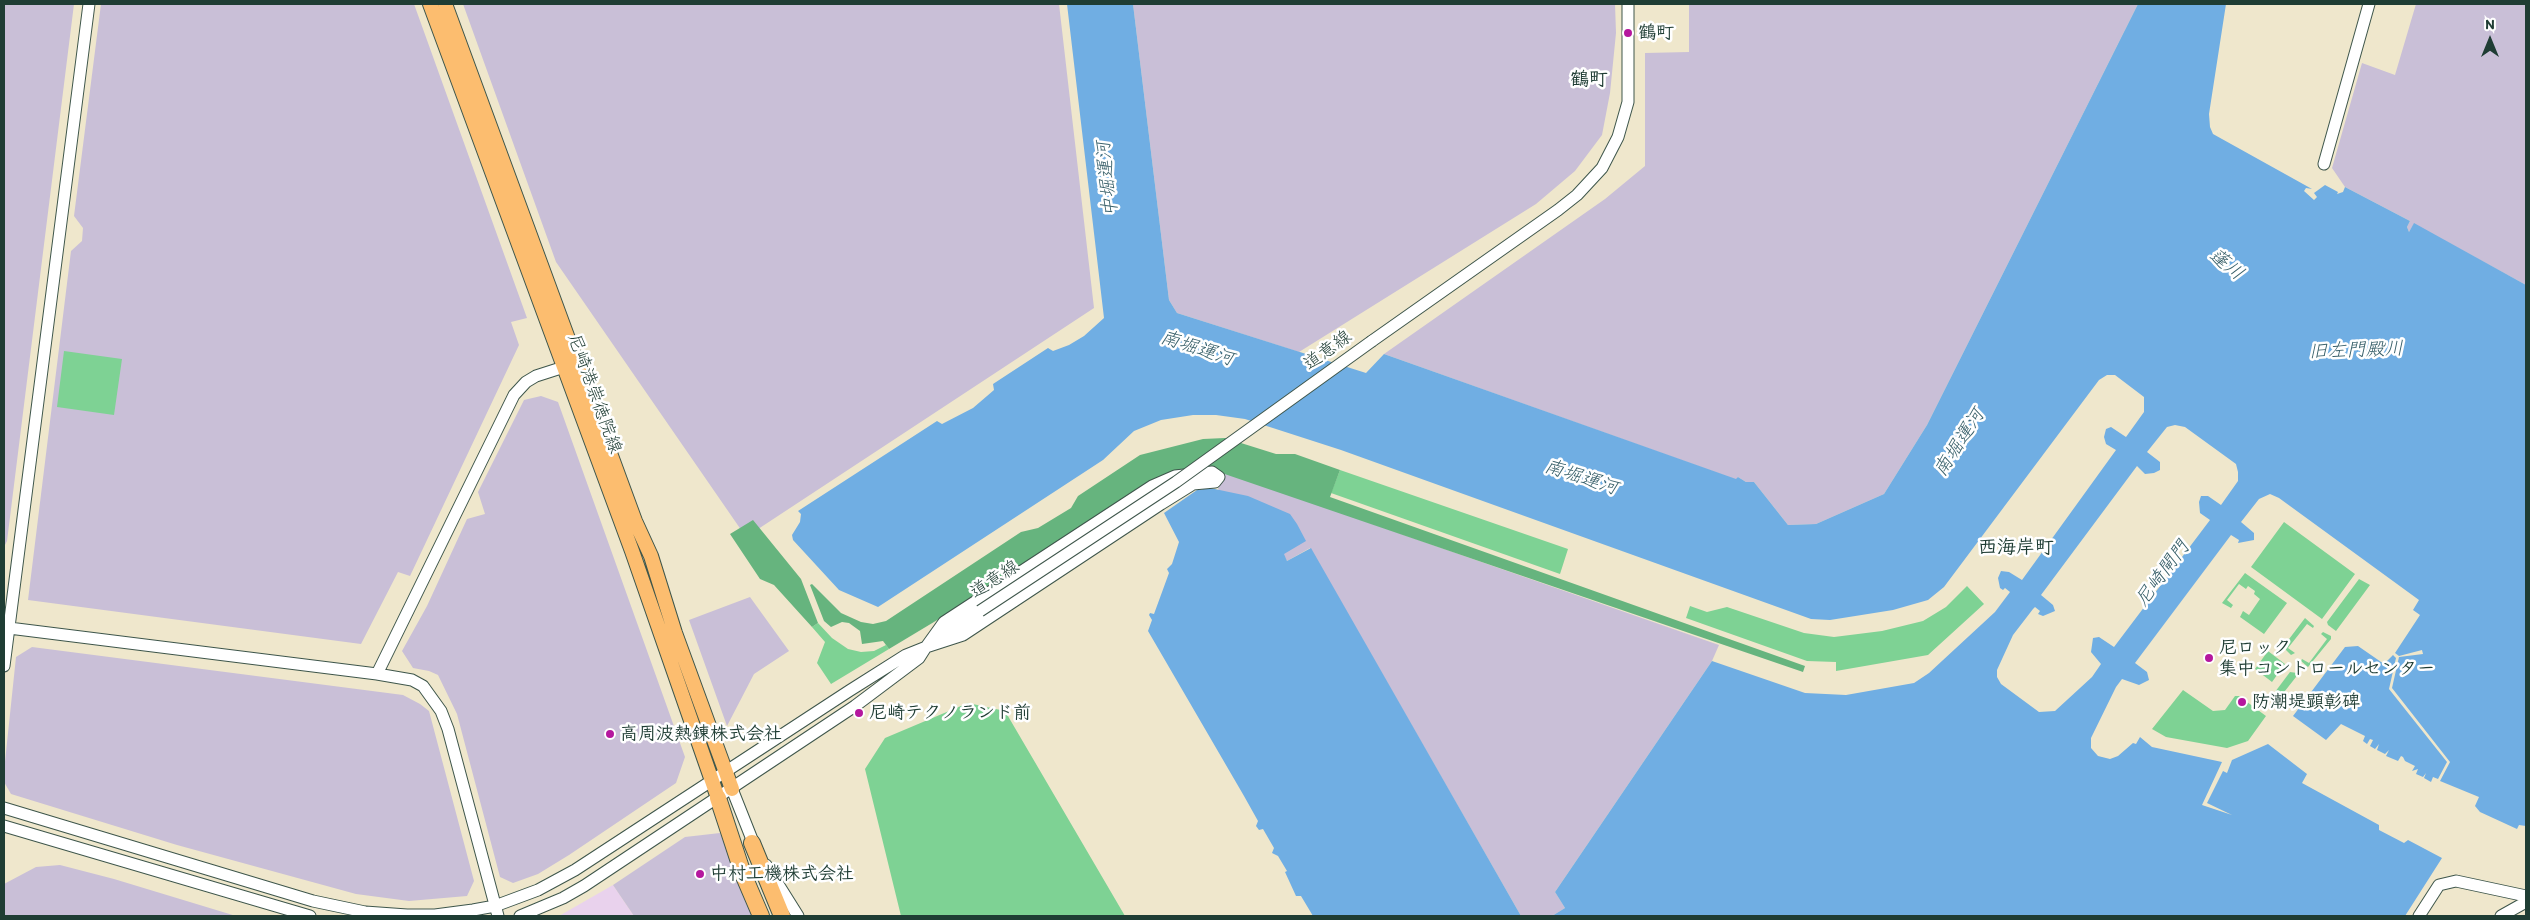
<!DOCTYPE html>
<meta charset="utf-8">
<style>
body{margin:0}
#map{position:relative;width:2530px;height:920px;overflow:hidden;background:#efe7cc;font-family:Itim,sans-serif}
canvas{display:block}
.frame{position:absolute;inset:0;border:5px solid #1f3d34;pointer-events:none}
.north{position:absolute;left:2465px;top:15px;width:50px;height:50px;-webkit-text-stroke:4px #fff;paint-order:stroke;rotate:0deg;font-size:14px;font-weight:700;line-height:20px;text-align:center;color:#1f3d34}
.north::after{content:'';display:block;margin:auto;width:18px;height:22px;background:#1f3d34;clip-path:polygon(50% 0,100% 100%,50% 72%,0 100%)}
</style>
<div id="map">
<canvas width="2530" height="920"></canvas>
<div class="frame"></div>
<div class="north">N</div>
</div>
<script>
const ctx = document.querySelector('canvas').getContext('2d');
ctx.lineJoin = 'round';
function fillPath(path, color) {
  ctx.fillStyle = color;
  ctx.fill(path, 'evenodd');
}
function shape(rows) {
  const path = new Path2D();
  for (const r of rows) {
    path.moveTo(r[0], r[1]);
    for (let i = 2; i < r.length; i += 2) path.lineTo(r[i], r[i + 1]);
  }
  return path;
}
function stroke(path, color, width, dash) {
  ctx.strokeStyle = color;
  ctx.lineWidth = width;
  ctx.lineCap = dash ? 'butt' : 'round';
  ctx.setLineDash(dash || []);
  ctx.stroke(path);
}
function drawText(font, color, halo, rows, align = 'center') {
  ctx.font = font + ' Itim,"Klee One",sans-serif';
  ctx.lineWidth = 5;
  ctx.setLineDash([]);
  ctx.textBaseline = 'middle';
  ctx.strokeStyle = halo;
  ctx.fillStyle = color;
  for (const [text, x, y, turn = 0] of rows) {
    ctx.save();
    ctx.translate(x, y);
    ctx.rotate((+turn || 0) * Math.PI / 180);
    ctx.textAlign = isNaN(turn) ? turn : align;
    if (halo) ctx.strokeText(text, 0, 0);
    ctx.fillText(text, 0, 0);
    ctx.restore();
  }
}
fillPath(shape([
 [613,885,634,916,559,916]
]), '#e9d2ed');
fillPath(shape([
 [4,4,74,4,7,541,4,547],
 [101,4,414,4,527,318,511,322,519,345,410,576,398,572,361,644,28,600,71,251,82,241,83,228,74,216],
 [463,4,1059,4,1094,308,746,537,556,262],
 [1133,4,1615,4,1616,33,1610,93,1602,135,1575,171,1536,204,1299,352,1177,313,1169,300],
 [1689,4,2138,4,1927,425,1884,494,1816,524,1788,525,1754,482,1746,482,1738,477,1737,480,1384,354,1605,199,1645,166,1645,53,1689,52],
 [2416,4,2526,4,2526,285,2414,224,2409,232,2407,227,2410,221,2345,187,2332,168,2362,63,2395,75],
 [541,396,558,402,685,757,676,783,569,855,538,874,513,883,500,877,457,714,438,675,429,671,413,668,402,651,427,606,467,519,485,514,478,492,524,400],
 [1224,472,1719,645,1712,661,1555,892,1565,908,1552,916,1521,916,1310,548,1287,561,1283,554,1218,489],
 [750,597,789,651,754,674,727,726,689,620],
 [32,647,403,695,420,704,429,711,474,881,467,896,409,901,356,894,177,845,11,794,4,782,4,771,16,657],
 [720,833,752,916,634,916,613,885,685,837],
 [60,865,114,879,236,916,4,916,4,884,36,867]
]), '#c9bfd7');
fillPath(shape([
 [64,351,122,359,114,415,57,407],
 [1340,470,1568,549,1560,574,1331,493],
 [2284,522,2355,574,2322,619,2251,567],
 [2245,573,2287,603,2264,634,2240,617,2243,611,2249,615,2260,599,2254,594,2255,591,2248,586,2246,589,2239,584,2227,600,2233,605,2231,608,2222,603],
 [2359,579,2370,585,2336,631,2328,625,2327,622],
 [1967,586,1984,604,1928,655,1836,671,1836,662,1807,661,1686,618,1690,606,1707,612,1727,607,1804,633,1834,637,1882,631,1923,621,1946,607],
 [2305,618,2314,626,2313,628,2307,624,2288,648,2295,653,2291,655,2283,647],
 [818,623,832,638,848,649,861,652,874,651,886,645,889,649,831,684,817,663,825,642,812,627],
 [2323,632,2331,636,2331,639,2308,667,2301,661,2302,659,2309,663,2327,639,2321,634],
 [2268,651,2285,664,2272,682,2255,669],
 [2290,672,2297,673,2296,677,2281,696,2275,692],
 [2183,690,2213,711,2225,710,2235,696,2239,696,2266,716,2248,741,2227,748,2166,737,2152,729],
 [968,703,1005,711,1125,916,901,916,865,769,885,738]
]), '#7ed294');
fillPath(shape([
 [1225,438,1276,454,1295,454,1340,470,1330,497,1805,666,1803,672,1210,469,1187,470,889,649,883,641,862,644,860,631,849,623,842,622,831,627,824,621,810,585,812,584,841,613,861,622,873,624,886,621,1021,532,1038,528,1071,508,1078,496,1140,455,1203,439],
 [753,520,801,579,818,623,812,627,774,585,760,579,730,534]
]), '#66b47e');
fillPath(shape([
 [1067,4,1133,4,1169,300,1177,313,1366,373,1384,354,1736,479,1738,477,1746,482,1754,482,1788,525,1816,524,1884,494,1927,425,2138,4,2226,4,2209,114,2210,127,2213,134,2312,189,2306,188,2304,191,2314,200,2317,197,2314,193,2325,185,2338,192,2337,194,2343,192,2345,187,2410,221,2407,227,2409,232,2414,223,2526,285,2526,826,2519,825,2517,829,2480,812,2475,806,2479,797,2440,781,2450,762,2392,688,2399,657,2423,654,2422,650,2399,656,2395,653,2420,615,2413,610,2419,600,2279,498,2270,494,2259,499,2241,522,2254,533,2254,540,2238,543,2239,540,2231,535,2135,663,2147,672,2149,680,2139,685,2122,679,2116,687,2091,738,2091,748,2098,756,2110,759,2118,756,2133,743,2136,744,2140,737,2152,747,2222,762,2202,805,2232,815,2207,803,2223,771,2227,773,2232,760,2268,744,2307,774,2302,783,2379,825,2379,830,2404,843,2408,840,2442,858,2405,916,1552,916,1565,908,1555,892,1712,661,1805,693,1846,695,1914,683,1929,673,1995,612,2010,592,2005,588,2003,590,2000,588,1998,578,2001,571,2009,572,2022,580,2116,450,2106,444,2104,437,2106,429,2111,427,2126,437,2144,412,2144,397,2115,375,2107,375,2099,380,1944,587,1928,600,1893,610,1830,620,1811,619,1341,450,1245,419,1216,415,1193,415,1161,420,1134,431,1103,460,878,607,839,590,793,540,792,535,800,522,801,514,798,511,937,421,942,424,973,408,994,390,993,384,1048,348,1053,351,1069,345,1084,336,1104,318],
 [2175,425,2185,427,2236,464,2238,472,2238,481,2221,505,2208,496,2201,496,2199,502,2200,513,2210,520,2114,647,2099,637,2093,638,2091,652,2101,664,2092,677,2055,711,2039,712,2001,684,1997,677,1997,670,2013,635,2033,609,2035,607,2040,611,2038,614,2043,616,2055,611,2053,605,2041,595,2137,466,2145,474,2154,473,2160,470,2160,462,2147,452,2167,427],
 [1210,488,1248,496,1290,514,1297,524,1306,541,1284,554,1287,561,1311,548,1521,916,1313,916,1301,896,1296,896,1285,872,1287,871,1278,856,1272,853,1274,848,1263,829,1259,830,1256,826,1258,821,1244,796,1148,631,1152,620,1149,615,1150,613,1154,614,1169,573,1167,569,1172,564,1179,542,1164,513,1197,490],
 [2358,646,2384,664,2393,655,2396,658,2389,689,2447,762,2438,779,2433,777,2431,782,2424,778,2426,773,2423,777,2416,774,2418,769,2412,771,2415,766,2405,761,2403,757,2401,756,2398,761,2386,756,2389,750,2385,754,2377,750,2379,744,2375,749,2370,746,2373,740,2370,739,2367,744,2363,741,2365,736,2341,724,2326,740,2293,716,2345,647]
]), '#70aee3');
const minor = shape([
 [2324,164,2369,4],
 [1372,341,1558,210,1577,195,1602,168,1618,137,1628,102,1628,4],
 [9,628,377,674,412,680,423,686,441,711,448,729,498,916],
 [4,666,89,4],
 [377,674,514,395,526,382,536,376,564,367],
 [732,789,755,847],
 [4,808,313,901,365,912,407,915,435,915,473,910,495,906,538,890,575,870,849,691,906,655,926,647,980,611],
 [4,826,310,916],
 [766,865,798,916],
 [520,916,563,898,584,886,855,706,919,658,926,647,944,622,1152,486,1175,476,1212,472,1219,477,1215,482,1193,484,1161,504,963,635,926,647],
 [2419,916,2439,885,2456,881,2526,896],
 [2501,916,2526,902]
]);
const major = shape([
 [430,4,632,551,718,798],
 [445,4,635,521,651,556,675,633,732,789]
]);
const highway = shape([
 [718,798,743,874,761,916],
 [752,843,782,916]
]);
stroke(minor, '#3e564b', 13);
stroke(major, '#3e564b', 16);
stroke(highway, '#3e564b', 18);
stroke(minor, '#fff', 11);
stroke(major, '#fcbd6f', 14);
stroke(highway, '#fcbd6f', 16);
const minorBridge = shape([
 [980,611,1176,482,1372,341]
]);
stroke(minorBridge, '#3e564b', 13, []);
stroke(minorBridge, '#fff', 11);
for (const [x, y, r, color] of [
 [1628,33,5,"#b5179e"],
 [2209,658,5,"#b5179e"],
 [2242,702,5,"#b5179e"],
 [859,713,5,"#b5179e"],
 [610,734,5,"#b5179e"],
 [700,874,5,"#b5179e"]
]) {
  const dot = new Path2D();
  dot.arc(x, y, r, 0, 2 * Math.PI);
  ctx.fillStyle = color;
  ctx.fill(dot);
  stroke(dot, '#fff', 2);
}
drawText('bold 18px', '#1f3d34', '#fff', [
 ["鶴町",1638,33],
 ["尼ロック",2219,648],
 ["集中コントロールセンター",2219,669],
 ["防潮堤顕彰碑",2252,702],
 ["尼崎テクノランド前",869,713],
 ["高周波熱錬株式会社",620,734],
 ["中村工機株式会社",710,874]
], 'left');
drawText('18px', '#1f3d34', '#fff', [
 ["道意線",1328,351,-36],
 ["尼崎港崇徳院線",594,394,70],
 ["道意線",995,580,-33]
]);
drawText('bold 19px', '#1f3d34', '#fff', [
 ["鶴町",1589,80],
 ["西海岸町",2016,548]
]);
drawText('italic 19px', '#375f69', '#fff', [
 ["中堀運河",1108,179,-96],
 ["蓬川",2226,265,39],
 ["南堀運河",1197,349,18],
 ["旧左門殿川",2356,351,-2],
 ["南堀運河",1960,443,-57],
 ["南堀運河",1581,478,18],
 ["尼崎閘門",2163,574,-53]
]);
</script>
